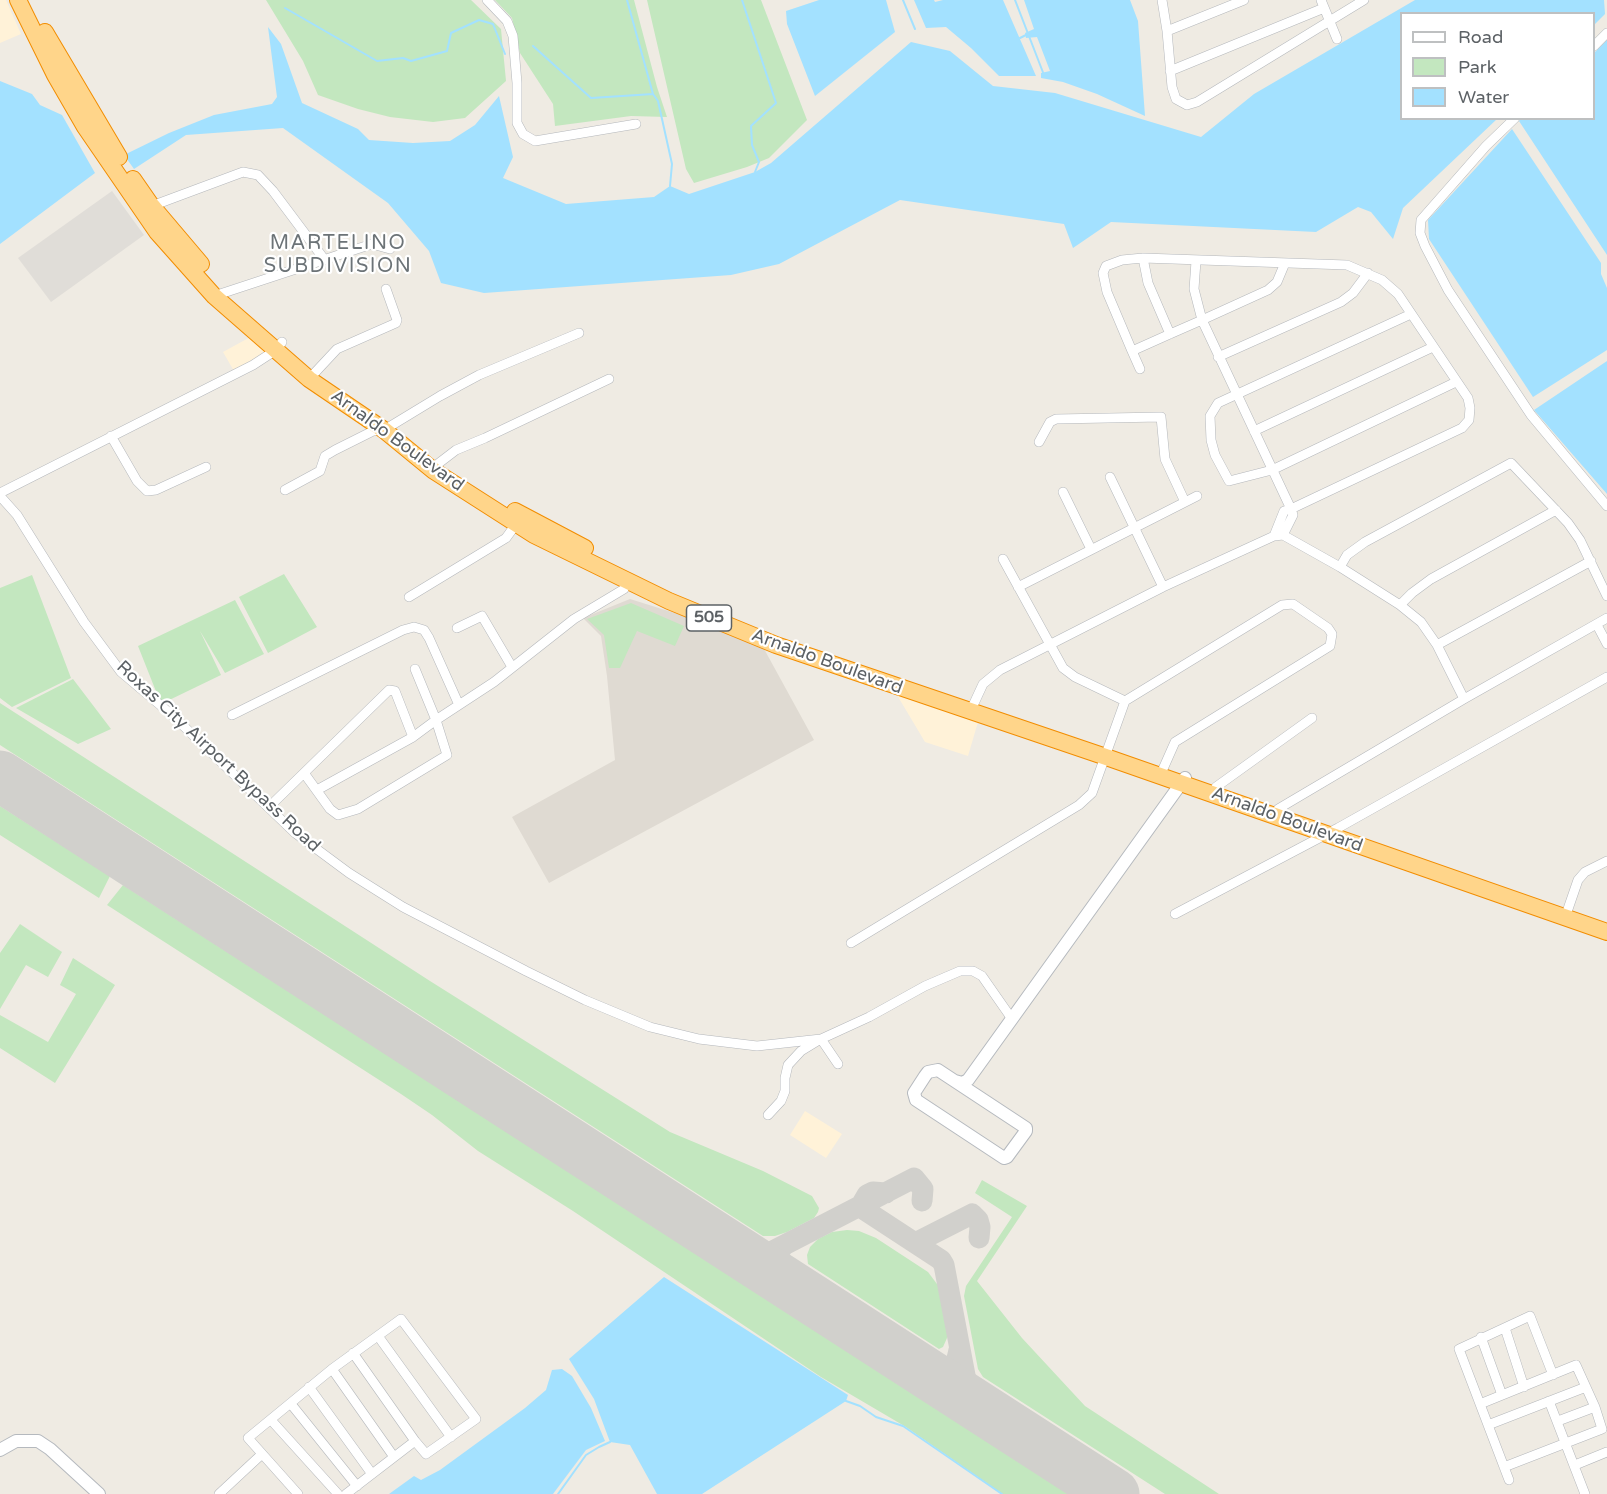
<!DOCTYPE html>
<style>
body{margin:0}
#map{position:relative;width:1607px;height:1494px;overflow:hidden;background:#efebe3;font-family:"Varela Round",sans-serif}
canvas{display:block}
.legend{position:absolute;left:1400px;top:12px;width:195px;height:108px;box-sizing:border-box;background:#fff;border:2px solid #bec0c1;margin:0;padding:8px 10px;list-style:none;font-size:18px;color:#5c6165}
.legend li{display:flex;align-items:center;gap:12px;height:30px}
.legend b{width:30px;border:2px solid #bec0c1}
</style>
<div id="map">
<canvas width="1607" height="1494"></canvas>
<ul class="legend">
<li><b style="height:8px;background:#fff"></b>Road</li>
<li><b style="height:16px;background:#c3e7bf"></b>Park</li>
<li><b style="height:16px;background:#a3e1ff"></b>Water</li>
</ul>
</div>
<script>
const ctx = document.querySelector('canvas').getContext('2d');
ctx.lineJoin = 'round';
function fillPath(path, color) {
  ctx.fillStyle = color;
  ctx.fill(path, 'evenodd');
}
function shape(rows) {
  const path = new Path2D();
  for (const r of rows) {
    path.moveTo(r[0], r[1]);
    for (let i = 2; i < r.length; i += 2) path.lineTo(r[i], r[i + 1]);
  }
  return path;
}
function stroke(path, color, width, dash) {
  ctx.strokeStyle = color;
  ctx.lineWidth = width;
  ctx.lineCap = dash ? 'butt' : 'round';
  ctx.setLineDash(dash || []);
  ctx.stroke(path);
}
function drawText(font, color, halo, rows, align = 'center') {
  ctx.font = font + ' "Varela Round",sans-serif';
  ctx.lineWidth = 4.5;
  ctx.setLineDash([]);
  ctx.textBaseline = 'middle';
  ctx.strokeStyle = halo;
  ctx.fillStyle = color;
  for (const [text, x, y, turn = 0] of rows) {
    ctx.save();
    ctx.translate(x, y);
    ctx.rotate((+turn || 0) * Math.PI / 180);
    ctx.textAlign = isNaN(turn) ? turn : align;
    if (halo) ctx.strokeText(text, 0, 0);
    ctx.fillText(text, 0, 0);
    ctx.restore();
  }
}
fillPath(shape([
 [0,0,6,0,21,34,0,43],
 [254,335,270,349,234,371,223,352],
 [897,695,978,722,968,756,925,742],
 [805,1111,842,1134,826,1158,790,1135]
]), '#fff2d8');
fillPath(shape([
 [112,191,144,235,51,302,18,258]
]), '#e0ddd8');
fillPath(shape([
 [630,599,678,614,763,647,814,740,549,883,512,817,615,760,607,676,601,636,583,618]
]), '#dfdad2');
fillPath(shape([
 [266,0,471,0,501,29,506,81,465,118,433,122,390,117,358,109,318,95,303,61],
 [495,0,634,0,657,87,667,117,631,116,555,126,553,104,520,53,512,18],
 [647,0,761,0,807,120,769,158,747,167,694,183,686,169],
 [284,574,317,627,268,653,239,597],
 [32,575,71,678,12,707,0,698,0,588],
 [235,600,264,654,225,673,200,631,221,675,161,704,138,646],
 [631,603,684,626,675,646,637,631,620,668,609,668,604,635,587,619],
 [73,679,111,729,78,744,16,708],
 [0,703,430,981,670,1132,763,1171,812,1196,819,1208,818,1212,814,1218,787,1232,775,1236,763,1236,0,745],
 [0,806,110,876,99,898,0,835],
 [123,885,1070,1494,1002,1494,906,1427,821,1377,573,1211,478,1151,432,1115,401,1094,107,905],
 [20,924,62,952,48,977,26,965,0,1009,0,953],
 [73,958,115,985,55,1083,0,1048,0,1015,48,1042,76,994,60,985],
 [982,1180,1027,1206,977,1281,1022,1338,1085,1406,1219,1494,1165,1494,983,1377,978,1369,964,1296,966,1286,1012,1217,975,1193],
 [847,1230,859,1231,876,1238,928,1272,940,1288,945,1303,948,1323,947,1338,943,1347,939,1349,808,1264,807,1255,810,1247,818,1239,832,1232]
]), '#c3e7bf');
fillPath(shape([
 [819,0,886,0,895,32,815,96,787,24,786,11],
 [914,0,934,0,935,2,943,0,1003,0,1036,76,999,76,971,48,946,27,926,28],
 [1024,0,1130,0,1138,21,1145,116,1097,94,1063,82,1041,78,1041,73,1050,71,1037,37,1026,38,1025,33,1034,29],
 [1415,0,1604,0,1605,14,1594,25,1594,14,1402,14,1402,118,1497,119,1403,208,1393,239,1371,212,1358,207,1316,232,1111,222,1073,248,1064,224,900,200,779,264,731,275,484,293,441,283,429,251,388,203,283,128,186,135,134,169,124,155,169,133,214,115,272,104,277,97,268,27,281,44,302,103,358,129,369,140,413,143,450,141,475,125,499,96,513,157,503,178,566,204,654,197,670,186,689,194,755,172,771,163,911,42,950,51,993,86,1055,93,1201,137,1254,94],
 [1607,40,1607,255,1519,121,1522,118,1594,118,1594,53],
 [0,81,32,94,40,105,62,115,95,173,0,244],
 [1512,129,1601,263,1601,274,1607,288,1607,350,1533,397,1429,239,1428,220],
 [1607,361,1607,494,1534,410],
 [664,1277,848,1395,846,1401,702,1494,657,1494,630,1445,610,1442,594,1399,569,1359],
 [562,1369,572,1376,591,1408,605,1441,586,1450,553,1494,389,1494,414,1476,421,1480,440,1470,525,1408,546,1390,552,1370]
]), '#a3e1ff');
stroke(shape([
 [627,0,653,94],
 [742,0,776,103,751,126,752,145,759,162,755,172],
 [903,0,915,29],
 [1015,0,1044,75],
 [285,8,377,61,403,58,411,61,447,51,451,33,479,20,493,24,505,54],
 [1020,38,1026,35],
 [533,46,591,98,653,94,658,101,672,164,670,186],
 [846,1401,860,1406,876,1417,903,1426,1002,1494],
 [558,1494,586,1455,599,1447,610,1442]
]), '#a3e1ff', 2);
stroke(shape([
 [886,1193,873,1192,867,1195,860,1207,941,1260,944,1265,968,1391,975,1404],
 [915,1243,972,1214,978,1220,980,1227,979,1238],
 [740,1253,752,1258,763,1256,914,1178,923,1189,922,1201],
 [783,1280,776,1264,779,1252,784,1245],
 [927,1373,940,1374,953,1368,956,1363,959,1350]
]), '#d1d0cc', 21);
stroke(shape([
 [0,776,1114,1494]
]), '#d1d0cc', 51);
const street = shape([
 [487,0,507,21,513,36,517,83,517,123,523,134,535,141,636,124],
 [1162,0,1167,31,1172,87,1176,99,1187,105,1197,102,1364,0],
 [1321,0,1337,39],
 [1167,31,1244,0],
 [1594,46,1607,33],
 [1170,71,1324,8],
 [1515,118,1486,146,1421,220,1420,233,1425,246,1448,290,1531,415,1607,506],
 [149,207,243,172,258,175,273,191,324,259],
 [1143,258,1148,283,1170,334],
 [1196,261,1194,289,1202,320,1291,509,1462,428,1469,420,1470,408,1468,398,1398,294,1382,280,1347,265,1143,258,1122,260,1106,266,1103,273,1107,292,1132,351,1170,334,1202,320,1268,290,1277,282,1285,263],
 [214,296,372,244,390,249],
 [1411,314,1218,403,1210,416,1211,440,1215,455,1229,481,1272,470,1456,382],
 [1132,351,1140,369],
 [1218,357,1341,302,1353,293,1368,273],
 [309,379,337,349,396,323,397,320,386,289],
 [1254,431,1433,347],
 [111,436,137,481,147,491,156,490,206,467],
 [1039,442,1050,422,1056,419,1161,417,1165,459,1185,502],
 [434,471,439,463,456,450,485,438,609,379],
 [1110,477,1163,587],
 [285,490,320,471,325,456,335,450,373,431,384,430,440,396,479,375,579,333],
 [1063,492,1091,549],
 [0,493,253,365,276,350,282,342],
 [0,496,17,515,84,622,121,672,172,715,295,833,349,873,403,907,526,971,585,1000,650,1027,699,1039,757,1046,821,1039,869,1017,925,986,960,971,973,971,982,976,1012,1019],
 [1274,536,1284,511,1291,509,1293,515,1283,535],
 [1003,559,1063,668,1075,677,1125,701],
 [1340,567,1347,555,1365,542,1511,463,1568,523,1580,540,1607,596],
 [1018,587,1197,496],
 [409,597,506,538,519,520],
 [1400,605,1412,593,1431,579,1556,510],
 [1597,625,1607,644],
 [457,628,482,616,512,667],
 [1437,645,1591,561],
 [970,712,983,684,1000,670,1163,587,1274,536,1283,535,1340,567,1400,605,1421,622,1437,645,1464,699],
 [232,715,403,630,414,627,424,630,429,638,459,705],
 [304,773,330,809,338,815,358,809,447,755,436,720,415,669],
 [1216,787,1312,718],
 [317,790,413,737,436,720,494,682,574,619,624,589,628,581],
 [269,807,389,690,395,691,413,737],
 [1278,809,1464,699,1607,618],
 [1568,909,1578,880,1585,872,1607,861],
 [1175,914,1338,828,1607,677],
 [851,943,1079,805,1092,793,1125,701,1282,605,1293,604,1328,628,1332,634,1330,646,1175,742,1163,769],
 [821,1039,838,1064],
 [768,1115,781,1101,785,1091,785,1078,788,1065,801,1051,819,1040],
 [1505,1328,1524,1387],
 [378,1336,451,1437],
 [1481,1337,1502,1395],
 [353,1353,415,1441],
 [332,1369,394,1457],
 [309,1387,372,1474],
 [1549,1401,1585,1494],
 [291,1404,357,1486],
 [1480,1404,1576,1365,1595,1407,1602,1429,1504,1467],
 [271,1420,338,1494],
 [1558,1421,1595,1407],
 [1488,1425,1586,1387],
 [1575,1465,1607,1452],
 [1509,1480,1459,1349,1530,1316,1553,1375],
 [219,1494,262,1454],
 [298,1494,248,1438,332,1369,401,1319,476,1419,426,1454,415,1441,346,1494]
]);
const secondary = shape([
 [938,1070,1026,1128,1026,1131,1007,1157,1004,1158,916,1100,914,1093,925,1076,928,1072,938,1070],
 [955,1081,962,1083,968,1080,1185,778],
 [0,1450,16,1441,38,1441,50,1449,99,1494]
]);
const highway = shape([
 [18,0,55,75,85,127,157,232,214,296,309,379,384,430,434,471,534,535,669,601,776,645,1106,757,1607,932],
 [45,32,119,157],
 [133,179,151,205,201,264],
 [515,511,585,548]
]);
stroke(street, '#b4b7bb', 10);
stroke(secondary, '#b5b9be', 14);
stroke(highway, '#f28d00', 18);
stroke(street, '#fff', 9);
stroke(secondary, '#fff', 12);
stroke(highway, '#ffd58a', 16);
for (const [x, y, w] of [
 [709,618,45]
]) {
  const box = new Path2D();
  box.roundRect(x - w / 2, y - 13, w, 26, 4.5);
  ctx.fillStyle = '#fff';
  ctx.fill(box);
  stroke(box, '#5c6165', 1.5);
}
drawText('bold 16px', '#5c6165', null, [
 ["505",709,618]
]);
drawText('18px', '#5c6165', '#fff', [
 ["Arnaldo Boulevard",397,441,36],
 ["Arnaldo Boulevard",827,662,20],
 ["Roxas City Airport Bypass Road",218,757,43],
 ["Arnaldo Boulevard",1287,820,20]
]);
ctx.letterSpacing = '1.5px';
drawText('20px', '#6c7377', '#fff', [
 ["MARTELINO",338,244],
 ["SUBDIVISION",338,267]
]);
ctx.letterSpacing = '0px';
</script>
